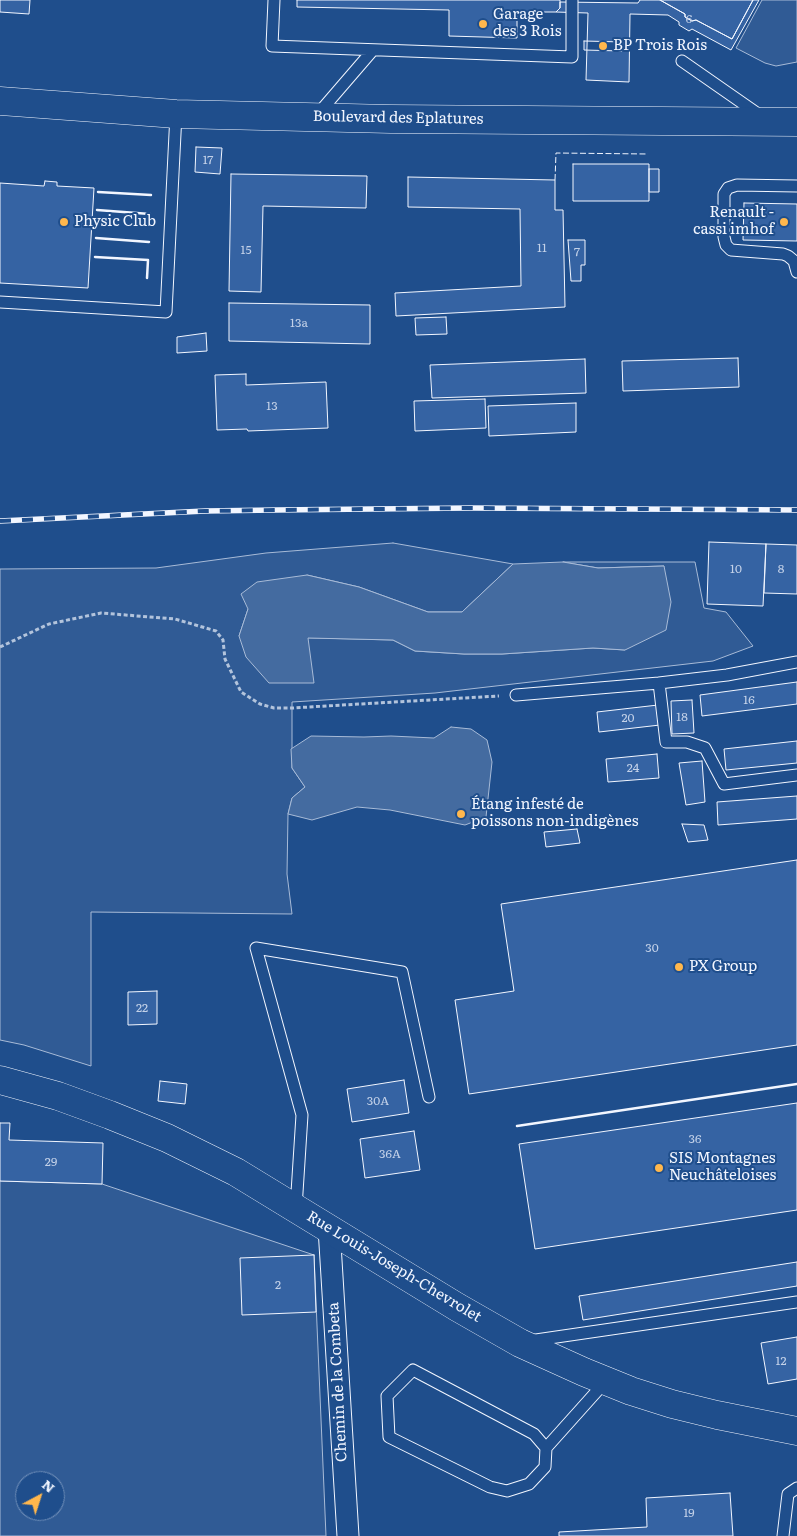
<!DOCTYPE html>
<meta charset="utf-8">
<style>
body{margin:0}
#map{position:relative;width:797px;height:1536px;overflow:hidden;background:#1f4e8c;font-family:Literata,serif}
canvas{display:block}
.north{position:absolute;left:15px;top:1471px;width:50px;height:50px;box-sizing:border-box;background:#1f4e8c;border:1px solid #7391ba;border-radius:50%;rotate:40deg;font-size:14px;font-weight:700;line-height:20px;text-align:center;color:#f2f6ff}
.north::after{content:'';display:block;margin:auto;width:18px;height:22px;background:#ffb74d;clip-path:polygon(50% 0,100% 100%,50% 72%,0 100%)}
</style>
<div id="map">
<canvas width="797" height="1536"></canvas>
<div class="north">N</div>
</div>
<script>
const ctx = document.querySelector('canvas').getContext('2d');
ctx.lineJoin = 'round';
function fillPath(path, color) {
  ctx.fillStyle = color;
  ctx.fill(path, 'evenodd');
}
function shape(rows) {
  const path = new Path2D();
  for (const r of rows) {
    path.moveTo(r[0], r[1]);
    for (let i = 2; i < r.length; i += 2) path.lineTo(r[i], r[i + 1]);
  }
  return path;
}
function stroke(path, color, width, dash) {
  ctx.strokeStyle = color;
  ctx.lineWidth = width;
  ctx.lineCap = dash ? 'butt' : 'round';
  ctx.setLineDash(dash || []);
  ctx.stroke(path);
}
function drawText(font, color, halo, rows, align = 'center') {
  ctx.font = font + ' Literata,serif';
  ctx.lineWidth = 4;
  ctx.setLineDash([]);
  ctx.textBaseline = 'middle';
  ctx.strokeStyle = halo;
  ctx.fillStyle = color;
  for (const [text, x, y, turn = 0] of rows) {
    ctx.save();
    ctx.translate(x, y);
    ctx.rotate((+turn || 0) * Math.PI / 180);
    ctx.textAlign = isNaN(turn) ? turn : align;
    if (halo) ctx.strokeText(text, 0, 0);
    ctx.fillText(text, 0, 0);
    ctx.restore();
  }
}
const green = shape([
 [762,0,797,0,797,62,776,66,765,63,736,48,762,0],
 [393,543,513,564,462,612,428,612,359,587,307,575,248,609,239,636,393,640,415,651,464,654,502,654,593,648,625,650,664,566,598,568,563,562,695,562,704,608,726,612,753,646,713,661,435,693,292,702,292,768,305,787,292,798,288,814,287,874,292,914,91,912,91,1066,24,1045,0,1040,0,569,156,568,266,553,393,543],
 [0,1181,102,1184,314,1255,326,1536,0,1536,0,1181],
 [25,1481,55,1481,55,1511,25,1511,25,1481]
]);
fillPath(green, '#305b95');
stroke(green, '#a8bbd7', 1);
const water = shape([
 [563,562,598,568,664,566,671,602,666,630,625,650,593,648,502,654,464,654,415,651,393,640,308,638,314,683,269,683,246,657,239,636,248,609,241,594,257,582,307,575,359,587,428,612,462,612,513,564,563,562],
 [451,727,471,729,487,740,492,762,486,817,465,825,390,810,357,807,312,820,288,814,292,798,305,787,292,768,291,749,311,736,364,737,391,736,434,738,451,727]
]);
fillPath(water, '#446ba0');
stroke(water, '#a8bbd7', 1);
const building = shape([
 [0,0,30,0,29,14,0,12,0,0],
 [297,0,560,0,560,8,556,12,517,12,517,38,449,36,449,10,297,7,297,0],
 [640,0,660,0,685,14,685,17,692,21,696,20,732,39,753,0,759,0,731,50,692,29,689,31,679,25,679,22,668,15,630,14,629,82,586,80,588,13,556,12,560,8,560,2,638,3,640,0],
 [660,0,753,0,732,39,696,20,692,21,685,17,685,14,660,0],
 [584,41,623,42,622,51,584,50,584,41],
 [196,147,222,148,220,174,195,172,196,147],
 [573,164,649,164,649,201,573,201,573,164],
 [649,169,659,169,659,192,649,192,649,169],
 [231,174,367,176,366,208,263,206,261,292,229,291,231,174],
 [408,177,555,180,555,210,563,210,565,307,396,316,395,293,521,286,520,209,408,207,408,177],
 [45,181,57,182,57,186,94,188,88,288,0,283,0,183,44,186,45,181],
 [744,203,797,204,797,241,743,240,744,203],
 [568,240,585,240,585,265,581,265,581,281,571,281,568,240],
 [229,303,370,305,370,344,229,341,229,303],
 [446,317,447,334,416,335,415,318,446,317],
 [206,333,207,351,177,353,177,337,206,333],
 [738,358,739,387,623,391,622,361,738,358],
 [585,359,586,393,432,398,430,365,585,359],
 [246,374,246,385,326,382,328,428,248,431,247,429,217,430,215,375,246,374],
 [485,399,486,428,415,431,414,401,485,399],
 [576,403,576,432,489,436,488,406,576,403],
 [709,542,766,544,763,606,707,604,709,542],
 [766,544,797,545,797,594,764,593,766,544],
 [797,682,797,704,702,716,700,695,797,682],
 [692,700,694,733,672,734,671,701,692,700],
 [658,705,660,725,599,732,597,712,658,705],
 [797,741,797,763,726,770,724,749,797,741],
 [657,754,659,778,608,782,606,759,657,754],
 [702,761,705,802,686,805,679,763,702,761],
 [797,796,797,819,718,825,717,802,797,796],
 [682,824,704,825,708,840,688,842,682,824],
 [577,829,580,843,546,847,544,832,577,829],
 [797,860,797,1045,469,1094,455,1000,514,991,501,904,797,860],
 [157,991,157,1024,128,1025,128,992,157,991],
 [404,1080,409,1113,352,1122,347,1089,404,1080],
 [160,1081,187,1084,185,1104,158,1101,160,1081],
 [797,1103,797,1210,535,1249,519,1144,797,1103],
 [0,1123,10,1123,9,1140,103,1143,102,1184,0,1181,0,1123],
 [414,1131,420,1170,365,1178,360,1139,414,1131],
 [314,1255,316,1312,242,1315,240,1258,314,1255],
 [797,1262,797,1286,583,1320,579,1296,797,1262],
 [797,1337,797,1379,768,1384,761,1343,797,1337],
 [730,1493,733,1536,559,1536,559,1532,647,1527,646,1498,730,1493]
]);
fillPath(building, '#3563a3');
stroke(building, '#f2f6ff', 1);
const service = shape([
 [274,0,272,46,572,57,572,0],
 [682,61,761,116],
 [317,115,373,50],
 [797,186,737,185,728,188,724,194,724,237,726,245,731,250,783,254,788,256,794,261,797,272],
 [0,302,166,312,176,114],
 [659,683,666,742,687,742,705,748,724,784,797,775],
 [516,695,659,683,727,675,797,662],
 [296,1208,302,1115,256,948,402,972,429,1097],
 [529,1341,797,1302],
 [546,1448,545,1467,529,1484,507,1491,490,1487,389,1437,387,1396,413,1370,534,1434,546,1448,606,1381],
 [783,1536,788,1494,797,1488]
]);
const minor = shape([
 [329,1228,348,1536]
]);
const secondary = shape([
 [0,1080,58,1096,110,1115,167,1138,236,1172,457,1307,520,1343,584,1372,631,1391,672,1404,717,1415,797,1431]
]);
const primary = shape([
 [0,101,176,114,391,119,797,122]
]);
stroke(service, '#f2f6ff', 13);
stroke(minor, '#f2f6ff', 23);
stroke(secondary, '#f2f6ff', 29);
stroke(primary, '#f2f6ff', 29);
stroke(shape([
 [0,647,49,624,101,613,175,619,216,631,223,640,225,659,241,692,260,704,274,708,292,708,499,696]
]), '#b3c4dc', 3, [4, 2.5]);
stroke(service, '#1f4e8c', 11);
stroke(minor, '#1f4e8c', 21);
stroke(secondary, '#1f4e8c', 28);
stroke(primary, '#1f4e8c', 28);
const rail = shape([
 [0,521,205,511,276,510,470,508,797,510]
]);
stroke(rail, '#f2f6ff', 5.5);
stroke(rail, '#1f4e8c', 4, [11]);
stroke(shape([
 [555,180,556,153,648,154]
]), '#f2f6ff', 1, [6, 2.5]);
stroke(shape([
 [98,192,151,195],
 [97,210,150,214],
 [96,238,149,242],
 [95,257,148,260,147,278],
 [517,1126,797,1084]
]), '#f2f6ff', 2.5);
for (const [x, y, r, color] of [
 [483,24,5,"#ffb74d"],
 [603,46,5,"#ffb74d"],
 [64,222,5,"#ffb74d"],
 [784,222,5,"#ffb74d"],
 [461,814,5,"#ffb74d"],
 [679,967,5,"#ffb74d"],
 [659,1168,5,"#ffb74d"]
]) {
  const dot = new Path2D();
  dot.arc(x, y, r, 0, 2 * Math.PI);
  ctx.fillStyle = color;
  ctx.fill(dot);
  stroke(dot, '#1f4e8c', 2);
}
drawText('12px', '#c3d1e8', null, [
 ["6",689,19],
 ["17",208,160],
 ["11",542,248],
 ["15",246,250],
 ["7",577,252],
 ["13a",299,323],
 ["13",272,406],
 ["10",736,569],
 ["8",781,569],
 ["16",749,700],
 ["18",682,717],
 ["20",628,718],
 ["24",633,768],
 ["30",652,948],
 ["22",142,1008],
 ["30A",378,1101],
 ["36",695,1139],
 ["36A",390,1154],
 ["29",51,1162],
 ["2",278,1285],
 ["12",781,1361],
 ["19",689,1513]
]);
drawText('15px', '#f2f6ff', '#1f4e8c', [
 ["Garage",493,15],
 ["des 3 Rois",493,32],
 ["BP Trois Rois",613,46],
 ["Renault -",774,213,"right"],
 ["cassi imhof",774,230,"right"],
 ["Physic Club",74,222],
 ["Étang infesté de",471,805],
 ["poissons non-indigènes",471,822],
 ["PX Group",689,967],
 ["SIS Montagnes",669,1159],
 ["Neuchâteloises",669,1176]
], 'left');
drawText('15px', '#f2f6ff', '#1f4e8c', [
 ["Boulevard des Eplatures",398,118,1],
 ["Rue Louis-Joseph-Chevrolet",394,1267,31],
 ["Chemin de la Combeta",338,1382,-93]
]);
</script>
